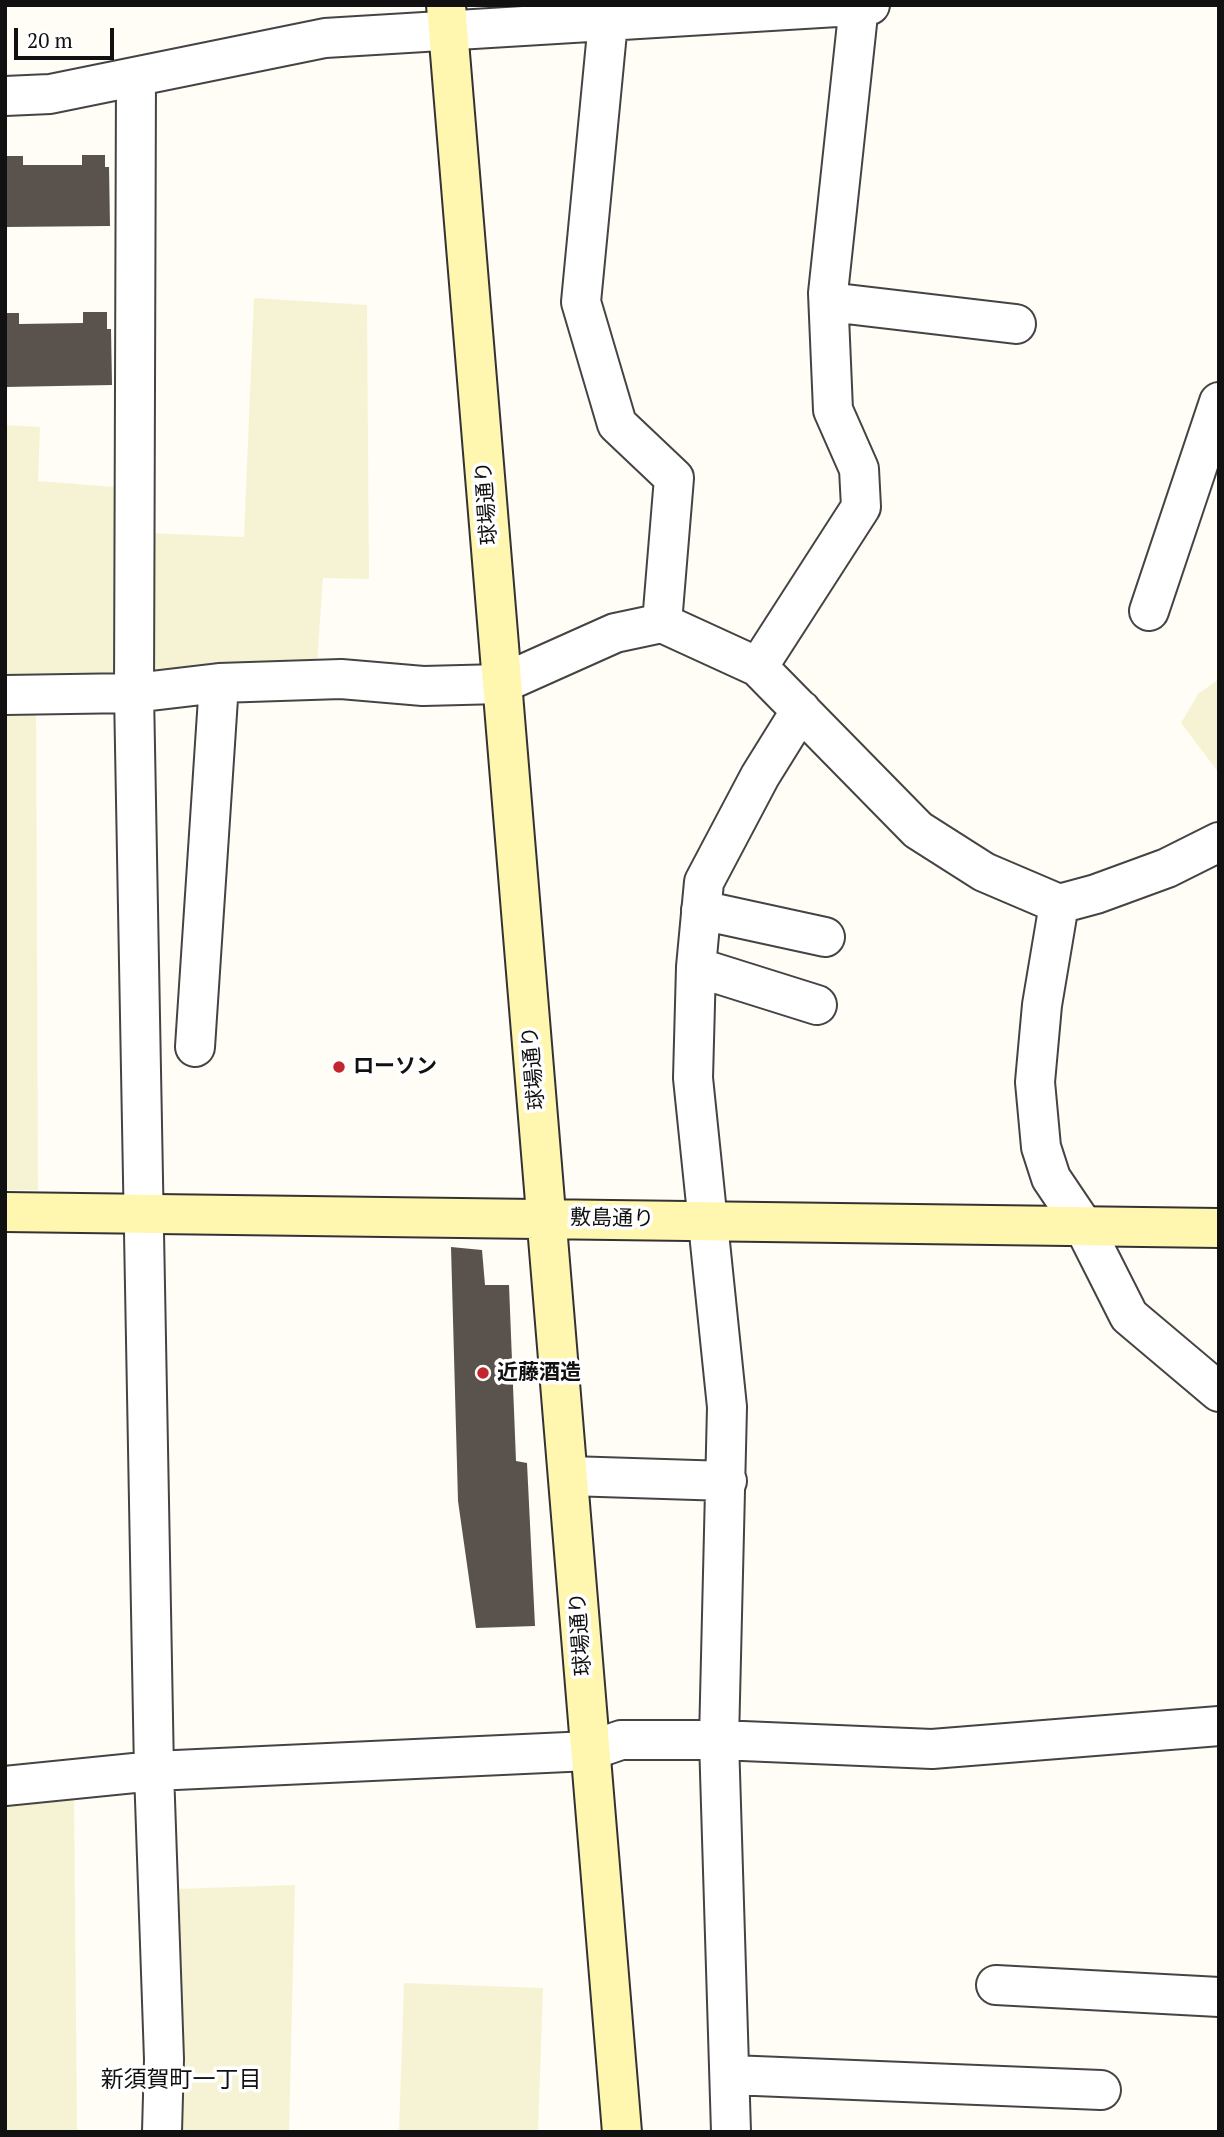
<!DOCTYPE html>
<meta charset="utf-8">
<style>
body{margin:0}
#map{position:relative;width:1224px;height:2137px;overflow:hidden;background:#fffdf5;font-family:"PT Serif",serif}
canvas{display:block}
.frame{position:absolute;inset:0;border:7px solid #111;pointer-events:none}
.scale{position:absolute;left:14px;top:28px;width:100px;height:32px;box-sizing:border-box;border:4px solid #111;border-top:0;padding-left:9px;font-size:21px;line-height:24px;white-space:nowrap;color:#111;-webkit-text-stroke:5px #fff;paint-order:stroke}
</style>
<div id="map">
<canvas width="1224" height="2137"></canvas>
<div class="frame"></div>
<div class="scale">20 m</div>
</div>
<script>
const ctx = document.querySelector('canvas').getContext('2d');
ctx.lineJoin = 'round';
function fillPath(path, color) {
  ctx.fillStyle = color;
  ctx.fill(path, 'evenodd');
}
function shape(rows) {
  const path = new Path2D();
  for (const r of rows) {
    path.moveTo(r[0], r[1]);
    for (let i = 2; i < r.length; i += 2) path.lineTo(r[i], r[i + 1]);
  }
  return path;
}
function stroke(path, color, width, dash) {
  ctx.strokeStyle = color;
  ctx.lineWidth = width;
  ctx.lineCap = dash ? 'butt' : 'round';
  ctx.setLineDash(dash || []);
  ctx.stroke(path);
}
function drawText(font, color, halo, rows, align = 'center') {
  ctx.font = font + ' "PT Serif","Noto Sans JP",serif';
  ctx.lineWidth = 7;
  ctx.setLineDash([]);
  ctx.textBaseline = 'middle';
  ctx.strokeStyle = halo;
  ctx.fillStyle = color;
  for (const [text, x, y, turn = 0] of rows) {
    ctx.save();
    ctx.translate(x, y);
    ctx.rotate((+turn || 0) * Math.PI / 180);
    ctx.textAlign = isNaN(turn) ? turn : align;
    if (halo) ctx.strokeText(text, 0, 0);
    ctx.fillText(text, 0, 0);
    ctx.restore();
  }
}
fillPath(shape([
 [254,298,367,305,369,579,323,578,317,665,144,677,147,533,244,537],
 [5,425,40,427,38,481,127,488,127,681,5,681],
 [1219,679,1219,773,1181,723,1198,694],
 [5,701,36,701,38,1190,5,1190],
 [74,1794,77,2132,5,2132,5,1802],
 [295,1885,289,2132,176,2132,175,1889],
 [404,1983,543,1988,538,2132,399,2132]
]), '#f6f3d4');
fillPath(shape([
 [82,155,105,155,105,167,109,167,110,226,5,227,5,156,23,156,23,165,82,165],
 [83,312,107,312,107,329,111,329,112,385,5,387,5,313,19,313,19,324,83,323],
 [451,1247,482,1250,485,1285,509,1285,516,1461,527,1463,535,1626,476,1628,458,1501]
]), '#5a524d');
const street = shape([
 [608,22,581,302,617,424,674,478,662,623],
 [136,77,134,693,154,1771,164,2059,162,2132],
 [5,96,50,94,325,38,870,5],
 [829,302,1016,324],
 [1149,611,1219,402],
 [758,667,861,507,859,469,833,410,828,293,859,5],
 [5,695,134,693,219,683,341,679,423,686,501,684,615,633,662,623,758,667,918,830,984,872,1059,904,1096,894,1167,868,1219,842],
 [801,710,760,776,704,882,696,967,817,1005],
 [1059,904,1042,1005,1035,1082,1041,1147,1051,1178,1084,1227,1129,1316,1219,1392],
 [701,910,825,937],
 [696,967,693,1078,727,1407,719,1740,731,2132],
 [195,1047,219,683],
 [569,1476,727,1481],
 [5,1786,154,1771,589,1751,621,1740,719,1740,932,1749,1219,1726],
 [996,1985,1219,1997],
 [731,2075,1101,2090]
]);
const secondary = shape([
 [446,5,622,2132],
 [5,1212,1219,1228]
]);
stroke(street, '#444', 42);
stroke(secondary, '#333', 42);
stroke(street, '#fff', 38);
stroke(secondary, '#fff6b0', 38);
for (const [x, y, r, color] of [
 [339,1067,7,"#c4262e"],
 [483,1373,7,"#c4262e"]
]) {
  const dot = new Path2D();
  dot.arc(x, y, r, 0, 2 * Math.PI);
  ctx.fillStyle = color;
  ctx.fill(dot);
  stroke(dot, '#fff', 2.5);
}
drawText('21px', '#111', '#fff', [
 ["球場通り",487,503,-94],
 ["球場通り",534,1068,-95],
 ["敷島通り",612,1219,1],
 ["球場通り",581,1634,-94]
]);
drawText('bold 21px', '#111', '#fff', [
 ["ローソン",353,1067],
 ["近藤酒造",497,1373]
], 'left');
drawText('23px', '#111', '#fff', [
 ["新須賀町一丁目",181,2080]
]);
</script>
